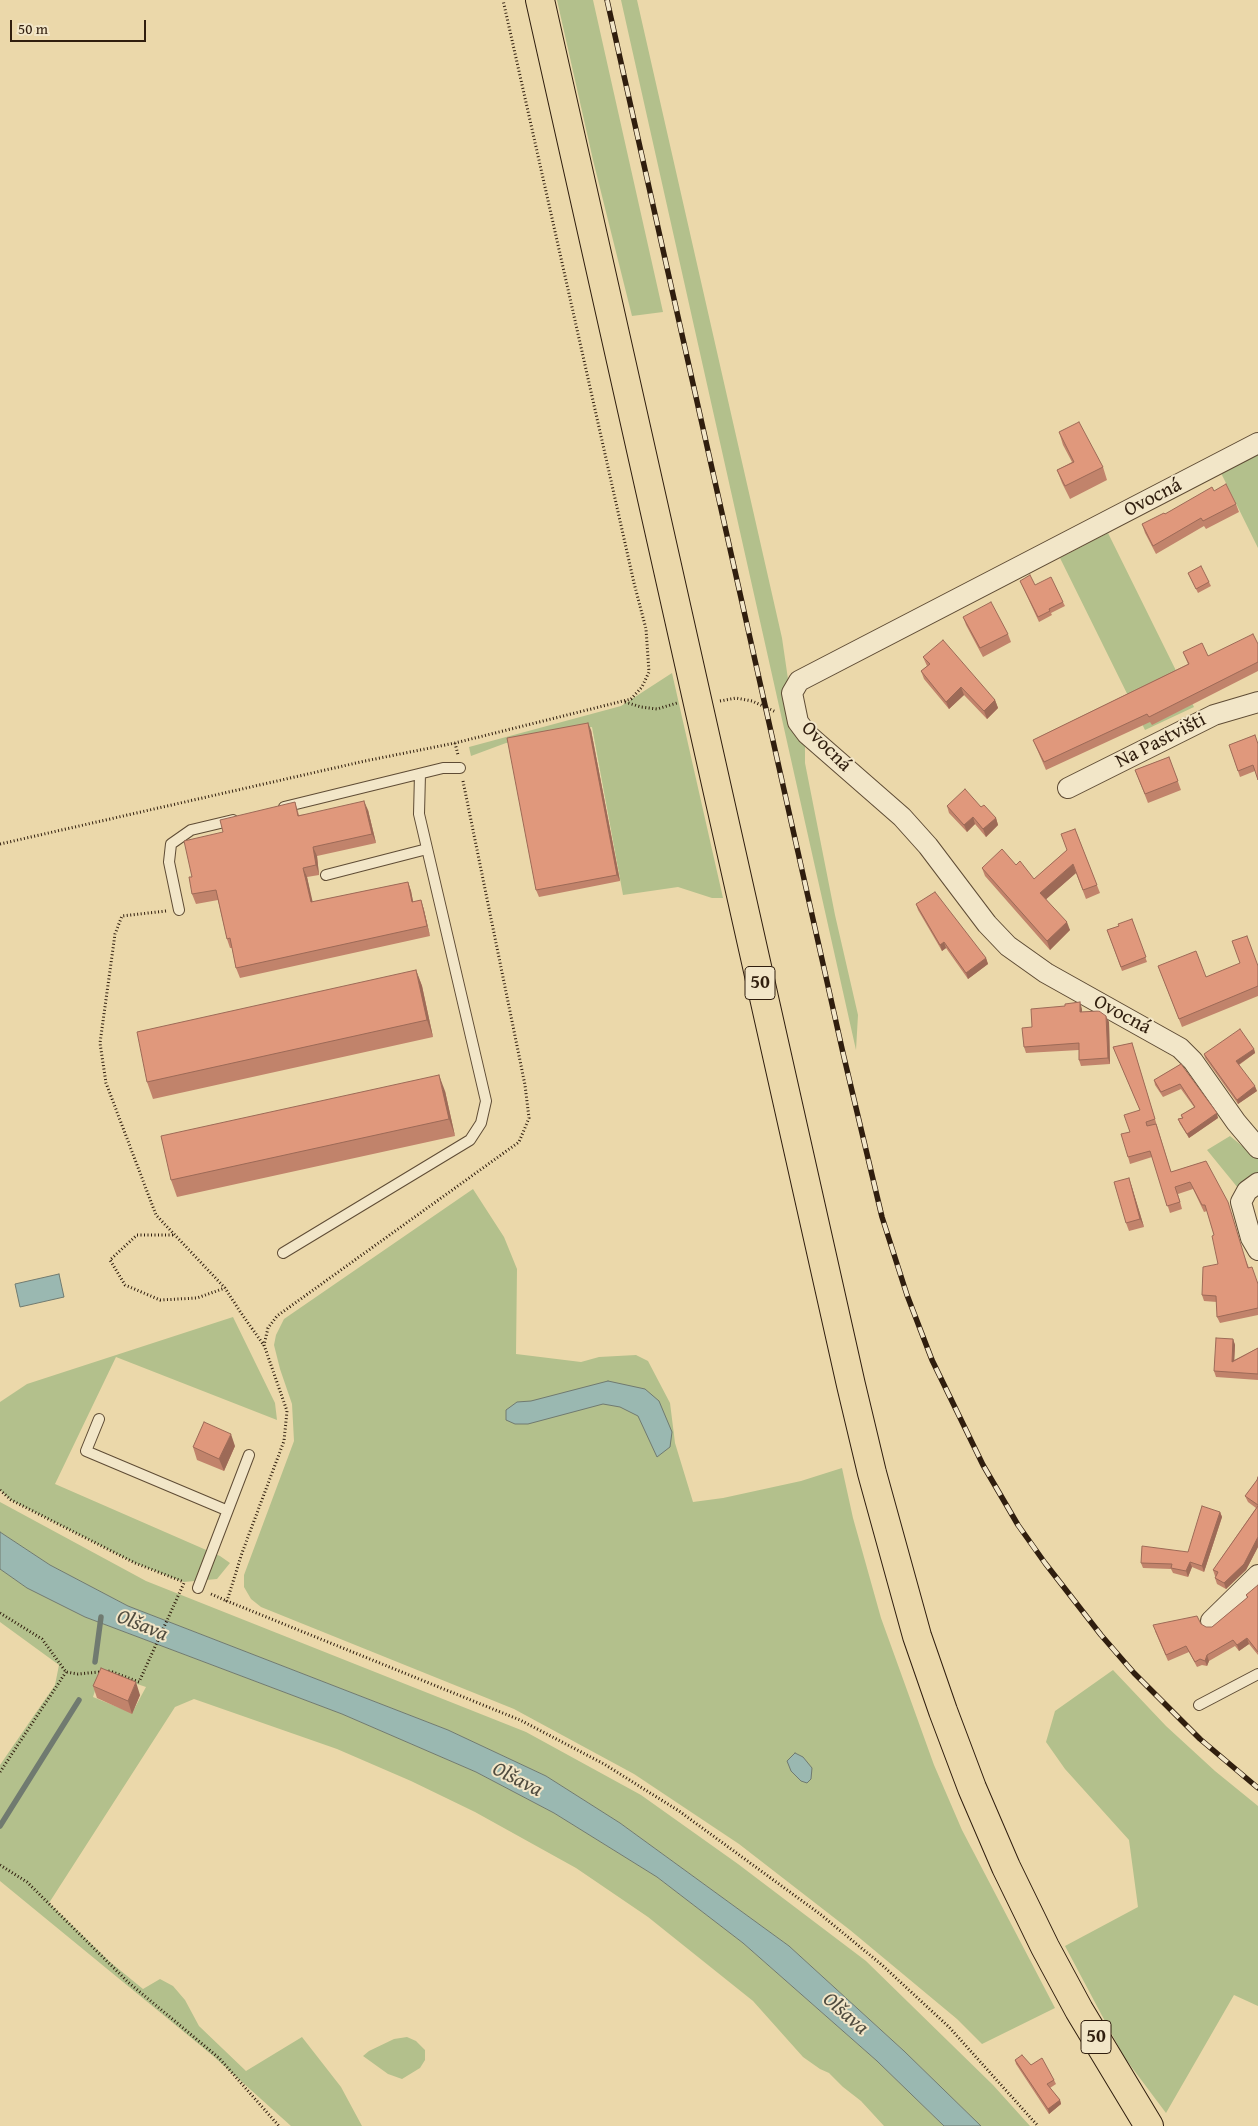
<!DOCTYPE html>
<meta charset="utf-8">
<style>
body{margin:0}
#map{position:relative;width:1258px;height:2126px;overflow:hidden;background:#ebd8aa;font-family:"Gentium Book Plus",serif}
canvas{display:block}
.scale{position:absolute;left:10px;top:20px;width:136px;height:22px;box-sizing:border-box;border:2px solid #301e0e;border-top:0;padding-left:6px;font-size:15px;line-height:18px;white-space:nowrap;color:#301e0e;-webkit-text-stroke:4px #f2e6c8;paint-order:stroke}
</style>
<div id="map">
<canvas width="1258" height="2126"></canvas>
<div class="scale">50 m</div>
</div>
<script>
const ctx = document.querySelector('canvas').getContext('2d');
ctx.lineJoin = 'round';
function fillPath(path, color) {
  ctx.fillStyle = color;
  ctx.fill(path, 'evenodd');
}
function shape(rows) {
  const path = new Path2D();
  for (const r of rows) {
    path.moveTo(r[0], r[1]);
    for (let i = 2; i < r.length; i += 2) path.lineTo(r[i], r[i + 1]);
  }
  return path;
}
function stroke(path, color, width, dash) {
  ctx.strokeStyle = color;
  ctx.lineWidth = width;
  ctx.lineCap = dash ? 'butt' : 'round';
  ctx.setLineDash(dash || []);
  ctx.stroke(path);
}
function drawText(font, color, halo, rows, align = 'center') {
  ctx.font = font + ' "Gentium Book Plus",serif';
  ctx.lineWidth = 4;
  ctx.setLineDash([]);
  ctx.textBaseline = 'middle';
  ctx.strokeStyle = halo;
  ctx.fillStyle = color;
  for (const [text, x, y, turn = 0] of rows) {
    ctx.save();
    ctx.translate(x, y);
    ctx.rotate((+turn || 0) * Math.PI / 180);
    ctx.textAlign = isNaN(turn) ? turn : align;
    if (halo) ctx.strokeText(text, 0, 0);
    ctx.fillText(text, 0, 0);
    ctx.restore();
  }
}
fillPath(shape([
 [557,0,593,0,663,312,632,316,593,160],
 [621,0,637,0,782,638,796,734,805,741,805,763,835,915,858,1015,856,1050],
 [1258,451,1258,548,1220,471],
 [1108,533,1194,707,1145,730,1060,558],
 [672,673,723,898,712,898,678,887,623,895,592,727,506,743,471,756,469,747,621,706],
 [1230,1136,1258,1159,1258,1172,1238,1188,1207,1150],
 [473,1189,504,1237,517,1269,516,1354,581,1362,599,1357,636,1355,648,1361,670,1403,675,1443,693,1502,723,1498,801,1481,842,1468,853,1518,881,1618,934,1765,962,1830,1055,2008,982,2044,957,2019,850,1930,739,1844,634,1774,514,1709,261,1607,251,1599,244,1587,244,1575,294,1441,292,1404,280,1369,274,1345,276,1335,284,1319],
 [233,1317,275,1403,277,1420,116,1357,55,1484,220,1556,230,1563,217,1579,184,1582,135,1563,11,1500,0,1490,0,1402,27,1384],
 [0,1502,146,1581,526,1732,641,1795,738,1864,866,1961,993,2085,1030,2126,981,2126,904,2051,789,1946,620,1823,546,1776,448,1730,128,1606,50,1565,0,1532],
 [0,1569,27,1588,85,1617,342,1714,476,1772,554,1813,657,1877,743,1943,877,2061,944,2126,884,2126,861,2101,843,2087,829,2073,820,2069,803,2057,753,2001,648,1917,576,1868,475,1812,411,1781,337,1749,194,1699,175,1707,49,1903,110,1962,143,1989,160,1979,173,1986,185,2000,199,2026,246,2071,302,2037,341,2087,362,2126,291,2126,212,2055,0,1881,0,1765,55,1685,59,1665,0,1622],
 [101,1672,146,1687,132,1713,93,1697],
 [1113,1670,1166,1726,1215,1771,1258,1806,1258,2006,1234,1995,1166,2113,1124,2057,1065,1946,1138,1907,1129,1840,1065,1769,1046,1742,1055,1711],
 [407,2037,416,2041,425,2050,425,2060,420,2068,402,2079,388,2074,363,2056,369,2051,394,2039]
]), '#b3c08c');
const water = shape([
 [59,1274,64,1297,20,1307,15,1284,59,1274],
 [608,1381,645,1389,659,1401,672,1432,670,1447,657,1457,638,1416,620,1407,603,1404,528,1424,515,1424,506,1420,506,1410,517,1402,531,1401,608,1381],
 [0,1532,50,1565,128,1606,448,1730,546,1776,620,1823,789,1946,904,2051,981,2126,944,2126,877,2061,743,1943,657,1877,554,1813,476,1772,342,1714,85,1617,27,1588,0,1569,0,1532],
 [795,1753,803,1757,812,1768,811,1779,807,1783,801,1781,791,1771,787,1761,795,1753]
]);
fillPath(water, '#9ab8b1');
stroke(water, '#707a70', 1);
stroke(shape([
 [95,1662,101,1617],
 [0,1826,79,1700]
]), '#707a70', 5.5);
const lane = shape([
 [284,807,443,768,460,768],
 [326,875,427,849],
 [179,910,169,862,171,844,191,830,233,820],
 [283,1253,470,1140,481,1123,486,1101,419,814,420,774],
 [99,1419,86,1451,226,1510],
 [198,1588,249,1455],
 [1199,1705,1258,1674]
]);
const street = shape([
 [1258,443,799,681,792,693,798,722,807,734,902,817,928,846,987,924,1008,946,1046,973,1180,1048,1193,1061,1236,1122,1258,1148],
 [1068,788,1214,715,1258,702],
 [1258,1183,1247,1191,1241,1202,1251,1238,1258,1250],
 [1211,1621,1258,1575]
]);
const primary = shape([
 [540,0,851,1385,872,1473,917,1636,943,1711,972,1788,1006,1867,1045,1947,1079,2010,1149,2126]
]);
stroke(lane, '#5f4c35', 12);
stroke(street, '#5f4c35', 22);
stroke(primary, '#301e0e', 30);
stroke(shape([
 [720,701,736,698,752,701,776,712],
 [625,702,641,707,657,709,677,703],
 [455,743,458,755],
 [463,781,525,1085,529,1118,519,1142,277,1316,268,1328,264,1345,287,1411,284,1441,242,1553,227,1601,520,1720,604,1764,679,1811,820,1914,882,1965,949,2027,1038,2126],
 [0,844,365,761,455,743,631,699,642,687,649,672,646,629,634,583,503,0],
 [166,911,122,916,115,934,100,1043,106,1083,156,1215,225,1288,241,1313,263,1344],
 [173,1235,137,1235,110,1260,125,1285,160,1300,197,1298,225,1288],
 [0,1490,11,1500,135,1563,184,1582],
 [211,1594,227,1601],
 [0,1613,42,1639,66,1672,78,1674,110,1671,139,1682,184,1583],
 [0,1772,66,1672],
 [0,1865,27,1882,128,1982,219,2058,279,2126]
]), '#301e0e', 3, [1, 2.5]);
stroke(lane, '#f2e6c8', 10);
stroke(street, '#f2e6c8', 20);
stroke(primary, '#ebd8aa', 28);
const rail = shape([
 [607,0,843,1053,882,1217,907,1295,932,1360,983,1465,1018,1525,1045,1563,1101,1635,1134,1673,1200,1739,1258,1788]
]);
stroke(rail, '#301e0e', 5.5);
stroke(rail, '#f2e6c8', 4, [11]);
fillPath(shape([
 [1059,432,1103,467,1107,480,1070,499,1062,483,1057,470,1072,462,1063,445],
 [1214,491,1236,504,1239,512,1206,529,1204,526,1156,554,1145,533,1142,524,1165,514],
 [1188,573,1209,582,1211,586,1198,593],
 [1020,581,1035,585,1063,602,1065,606,1051,613,1052,615,1039,622],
 [963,617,1008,634,1011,642,983,657,966,625],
 [1258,644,1258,671,1152,725,1150,722,1046,770,1033,740,1188,664,1183,652,1208,656],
 [923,657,995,700,998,708,987,719,964,695,949,709,924,679,921,671,927,666],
 [591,730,620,881,539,897,536,890],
 [1255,735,1255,771,1240,777,1229,745],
 [1169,757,1181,790,1148,803,1135,770],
 [295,802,299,815,368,810,376,843,317,856,319,875,307,877,312,902,408,882,411,891,413,902,421,900,424,910,430,936,240,978,236,968,232,948,230,948,227,939,218,900,196,904,192,894,192,877,223,832],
 [947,806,981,807,996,818,998,825,986,837,975,824,967,832,949,813],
 [1075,829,1100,893,1086,899,1076,873,1046,899,1070,930,1050,950,985,876,982,868,1034,879,1067,850],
 [916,904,986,958,988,964,968,979,946,948,942,951,918,910],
 [1132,919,1147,962,1122,971,1107,930,1119,926],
 [1158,966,1206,977,1258,966,1258,996,1182,1027],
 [416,970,422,986,433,1037,153,1099,147,1082],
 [1082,1009,1082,1012,1109,1022,1110,1064,1081,1066,1079,1060,1079,1050,1026,1053,1024,1047,1032,1027],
 [1132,1043,1171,1172,1206,1161,1249,1268,1258,1284,1258,1315,1220,1323,1217,1317,1217,1302,1204,1301,1202,1295,1218,1264,1214,1235,1207,1211,1204,1212,1193,1189,1178,1194,1182,1209,1170,1213,1152,1157,1130,1164,1128,1157,1130,1132,1140,1110,1113,1047],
 [1254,1049,1255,1053,1239,1065,1257,1091,1238,1104,1205,1058,1204,1054],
 [1181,1064,1218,1118,1189,1138,1180,1124,1178,1119,1182,1118,1181,1115,1194,1107,1181,1089,1163,1097,1155,1085,1154,1080],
 [445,1091,455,1136,177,1197,171,1180],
 [1129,1178,1144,1227,1129,1231,1126,1223],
 [1233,1339,1235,1345,1234,1360,1258,1348,1258,1380,1216,1377,1214,1371],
 [235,1446,224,1471,197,1460,193,1447],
 [1258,1477,1258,1547,1246,1570,1226,1589,1217,1584,1215,1578,1216,1576,1215,1576,1213,1570,1256,1508,1248,1502,1245,1496,1257,1480],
 [1220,1512,1222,1517,1204,1572,1192,1567,1188,1577,1173,1573,1171,1569,1143,1568,1141,1563,1188,1552],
 [1258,1585,1258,1655,1249,1644,1239,1651,1235,1646,1209,1661,1207,1666,1202,1665,1197,1667,1189,1652,1168,1661,1155,1631,1201,1624,1206,1627,1212,1627,1247,1598,1246,1595],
 [93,1686,140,1695,132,1714,97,1698],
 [1015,2060,1031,2065,1054,2080,1056,2084,1050,2088,1060,2100,1061,2104,1049,2114,1016,2064]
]), '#c1836b');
fillPath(shape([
 [961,687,964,695,949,709,946,702],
 [995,700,998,708,987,719,984,711],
 [588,723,591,730,620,881,617,875],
 [364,801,368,810,376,843,372,834],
 [973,817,975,824,967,832,964,825],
 [996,818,998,825,986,837,983,829],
 [313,847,317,856,319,875,316,865],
 [1073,864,1076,873,1043,902,1040,893],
 [303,868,307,877,315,912,311,902],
 [408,882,411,891,415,911,412,902],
 [421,900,424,910,430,936,427,926],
 [1067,922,1070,930,1050,950,1047,941],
 [944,942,946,948,942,951,940,945],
 [986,958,988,964,968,979,966,973],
 [416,970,422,986,433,1037,427,1020],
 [1080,1002,1082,1009,1082,1018,1080,1012],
 [1106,1016,1109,1022,1110,1064,1108,1058],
 [1254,1049,1255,1053,1238,1065,1236,1061],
 [439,1075,445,1091,455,1136,449,1119],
 [1255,1086,1257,1091,1238,1104,1237,1100],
 [1217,1113,1218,1118,1189,1138,1187,1134],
 [1129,1178,1132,1187,1144,1227,1140,1219],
 [1233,1339,1235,1345,1234,1367,1232,1362],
 [231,1434,235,1446,224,1471,219,1459],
 [1220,1512,1222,1517,1204,1572,1202,1566],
 [1258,1537,1258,1547,1246,1570,1226,1589,1224,1583],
 [1190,1562,1192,1567,1188,1577,1186,1571],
 [1247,1638,1249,1644,1239,1651,1237,1645],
 [1207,1655,1209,1661,1207,1666,1205,1661],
 [136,1682,140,1695,132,1714,128,1701],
 [1060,2100,1061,2104,1049,2114,1048,2109]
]), '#9d6a57');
const building = shape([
 [1079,422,1103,467,1065,486,1057,470,1074,462,1059,432,1079,422],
 [1226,484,1236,504,1203,521,1201,518,1153,546,1142,524,1164,513,1165,514,1212,487,1214,491,1226,484],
 [1201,566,1209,582,1196,589,1188,573,1201,566],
 [1030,575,1035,585,1051,577,1063,602,1049,609,1050,611,1038,617,1020,581,1030,575],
 [991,602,1008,634,980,648,963,617,991,602],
 [1253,634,1258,644,1258,662,1149,717,1147,714,1044,762,1033,740,1189,664,1183,652,1202,643,1208,656,1253,634],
 [943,640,995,700,984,711,961,687,946,702,921,671,930,664,923,657,943,640],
 [588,723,617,875,536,890,507,738,588,723],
 [1255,735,1258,744,1258,780,1253,765,1238,771,1229,745,1255,735],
 [1169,757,1178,781,1145,794,1135,770,1169,757],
 [965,789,981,807,984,805,996,818,983,829,973,817,964,825,947,806,965,789],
 [364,801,372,834,313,847,316,865,303,868,311,902,408,882,412,902,421,900,427,926,236,968,230,938,227,939,216,890,192,894,189,877,192,877,184,841,223,832,220,820,295,802,298,816,364,801],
 [1075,829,1097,885,1083,890,1073,864,1040,893,1067,922,1047,941,982,868,1002,849,1016,865,1020,861,1034,879,1067,850,1061,834,1075,829],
 [935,892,986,958,966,973,944,942,940,945,916,904,935,892],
 [1132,919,1146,957,1121,967,1107,930,1119,926,1118,924,1132,919],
 [1247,936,1258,966,1258,986,1179,1019,1158,966,1196,951,1206,977,1240,963,1232,941,1247,936],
 [416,970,427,1020,147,1082,137,1032,416,970],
 [1080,1002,1080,1012,1099,1011,1106,1016,1108,1058,1079,1060,1079,1043,1024,1047,1022,1028,1032,1027,1031,1009,1065,1006,1065,1004,1080,1002],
 [1240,1029,1254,1049,1236,1061,1255,1086,1237,1100,1204,1054,1240,1029],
 [1132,1043,1155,1119,1146,1122,1147,1126,1156,1124,1171,1172,1206,1161,1228,1202,1248,1268,1252,1267,1258,1284,1258,1308,1217,1317,1216,1296,1202,1295,1203,1267,1218,1264,1212,1236,1214,1235,1205,1205,1202,1205,1190,1182,1175,1187,1180,1202,1167,1206,1150,1151,1128,1157,1121,1134,1130,1132,1124,1115,1140,1110,1113,1047,1132,1043],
 [1181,1064,1217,1113,1187,1134,1178,1119,1183,1118,1181,1115,1195,1107,1180,1084,1161,1092,1154,1080,1181,1064],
 [439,1075,449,1119,171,1180,161,1136,439,1075],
 [1129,1178,1140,1219,1126,1223,1114,1182,1129,1178],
 [1216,1338,1233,1339,1232,1362,1258,1348,1258,1374,1214,1371,1216,1338],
 [204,1422,231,1434,219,1459,193,1447,204,1422],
 [1258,1477,1258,1505,1245,1496,1257,1480,1258,1477],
 [1202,1506,1220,1512,1202,1566,1190,1562,1186,1571,1171,1568,1172,1564,1141,1563,1142,1546,1188,1552,1202,1506],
 [1258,1506,1258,1537,1244,1564,1224,1583,1215,1578,1218,1572,1213,1570,1258,1506],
 [1258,1585,1258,1652,1247,1638,1237,1645,1233,1640,1207,1655,1205,1661,1200,1659,1195,1662,1186,1646,1166,1655,1153,1625,1197,1616,1201,1624,1206,1627,1212,1627,1248,1597,1246,1595,1258,1585],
 [101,1668,136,1682,128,1701,93,1686,101,1668],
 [1022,2055,1031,2065,1042,2058,1054,2080,1047,2084,1060,2100,1048,2109,1015,2060,1022,2055]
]);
fillPath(building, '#e0987c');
stroke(building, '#9d6a57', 1);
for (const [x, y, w] of [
 [760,983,30],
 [1096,2037,30]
]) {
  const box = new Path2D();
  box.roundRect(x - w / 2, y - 16.5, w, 33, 4);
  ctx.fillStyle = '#f2e6c8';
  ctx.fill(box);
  stroke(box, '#301e0e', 1);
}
drawText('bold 19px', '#301e0e', null, [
 ["50",760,983],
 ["50",1096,2037]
]);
drawText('20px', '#301e0e', '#f2e6c8', [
 ["Ovocná",1153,498,-27],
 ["Na Pastvišti",1161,741,-27],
 ["Ovocná",826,747,45],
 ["Ovocná",1122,1015,28]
]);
drawText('italic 21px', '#504c3f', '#f2e6c8', [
 ["Olšava",142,1626,22],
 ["Olšava",517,1780,27],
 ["Olšava",845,2014,41]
]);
</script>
